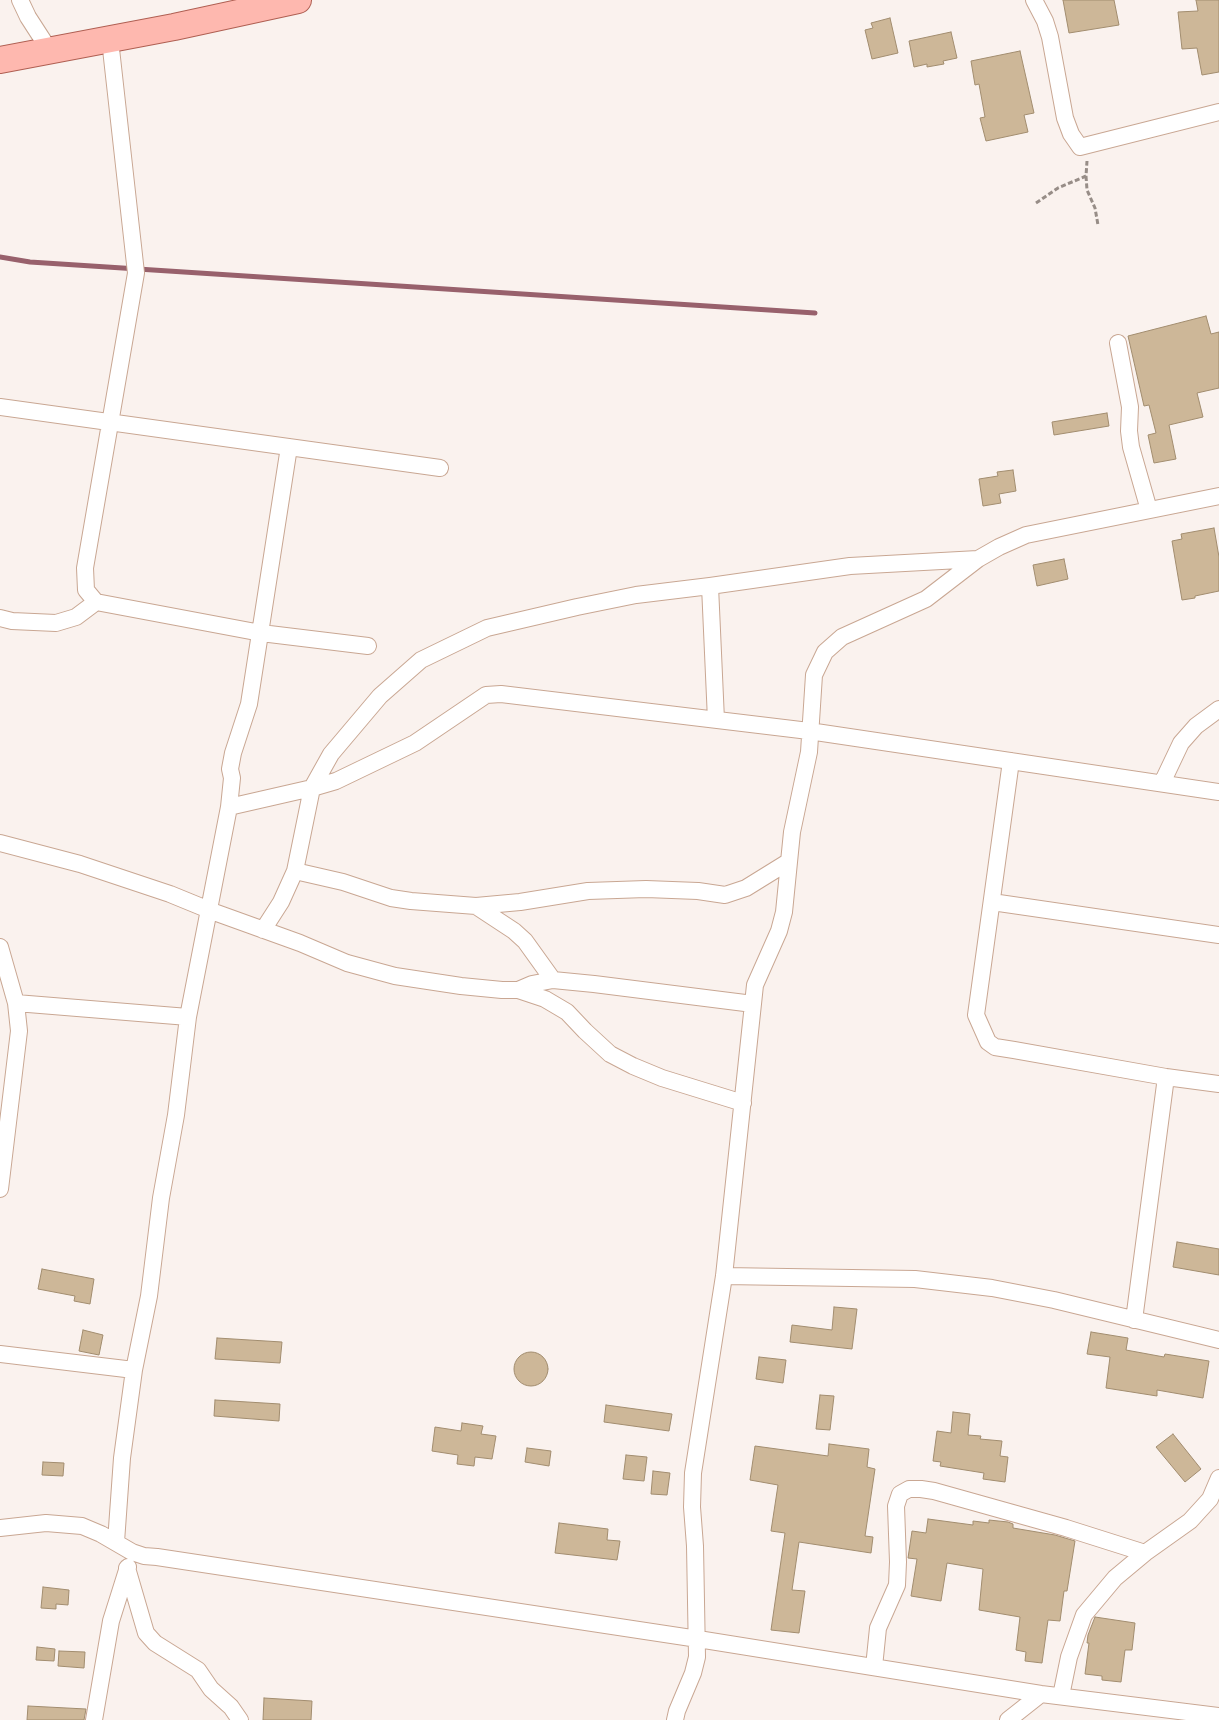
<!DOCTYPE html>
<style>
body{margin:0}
canvas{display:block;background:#faf2ee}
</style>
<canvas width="1219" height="1720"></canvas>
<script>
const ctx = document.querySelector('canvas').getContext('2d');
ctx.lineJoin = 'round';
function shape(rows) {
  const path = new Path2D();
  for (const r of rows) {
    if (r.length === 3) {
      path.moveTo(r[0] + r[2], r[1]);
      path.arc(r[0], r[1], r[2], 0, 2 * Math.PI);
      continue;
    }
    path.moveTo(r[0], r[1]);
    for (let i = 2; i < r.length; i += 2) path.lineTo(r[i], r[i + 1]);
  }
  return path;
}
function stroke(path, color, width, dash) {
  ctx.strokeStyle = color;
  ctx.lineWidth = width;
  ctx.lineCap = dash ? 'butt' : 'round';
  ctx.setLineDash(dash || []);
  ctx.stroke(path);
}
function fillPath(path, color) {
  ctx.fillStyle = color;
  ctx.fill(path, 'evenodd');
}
stroke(shape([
 [0,257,30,262,815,313]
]), '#98616c', 5);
const building = shape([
 [1063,0,1114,0,1119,25,1069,33,1063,0],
 [1196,0,1219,0,1219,72,1202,75,1197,48,1182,49,1178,12,1198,11,1196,0],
 [890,18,898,53,872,59,865,30,873,28,871,23,890,18],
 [951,32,957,58,943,61,944,64,927,67,927,64,914,67,909,41,951,32],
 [1020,51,1034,113,1024,115,1028,132,986,141,980,118,985,117,979,84,975,85,971,61,1020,51],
 [1206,316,1211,334,1219,332,1219,388,1197,393,1203,417,1169,425,1176,459,1154,463,1148,435,1156,433,1149,405,1144,406,1128,336,1206,316],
 [1107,413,1109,426,1054,435,1052,422,1107,413],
 [1013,470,1016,491,999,494,1001,503,983,506,979,479,998,476,997,472,1013,470],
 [1214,528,1219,557,1219,591,1195,596,1195,598,1182,600,1172,541,1182,539,1181,534,1214,528],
 [1064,559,1068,579,1037,586,1033,565,1064,559],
 [1177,1242,1219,1249,1219,1275,1173,1267,1177,1242],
 [42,1269,94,1279,90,1304,74,1301,75,1296,38,1289,42,1269],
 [834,1307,857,1309,852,1349,790,1342,792,1325,832,1330,834,1307],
 [83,1330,103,1335,99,1355,79,1351,83,1330],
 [1091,1332,1128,1338,1126,1350,1164,1357,1165,1354,1209,1361,1203,1398,1157,1390,1157,1396,1106,1388,1110,1357,1087,1354,1091,1332],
 [217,1338,282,1342,280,1363,215,1359,217,1338],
 [531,1369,17],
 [759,1357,786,1360,783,1383,756,1379,759,1357],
 [820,1395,834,1396,830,1430,816,1429,820,1395],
 [215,1400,280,1404,279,1421,214,1416,215,1400],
 [606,1405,672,1414,669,1431,604,1422,606,1405],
 [953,1412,970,1414,968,1435,981,1436,980,1439,1002,1441,1000,1456,1008,1457,1005,1482,983,1479,984,1473,940,1466,941,1462,933,1461,937,1431,951,1433,953,1412],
 [462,1423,483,1426,481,1434,496,1436,492,1459,475,1457,474,1466,457,1464,458,1455,432,1451,435,1427,461,1431,462,1423],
 [1173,1434,1201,1469,1185,1482,1156,1447,1173,1434],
 [829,1444,869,1449,867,1467,875,1469,865,1536,873,1537,871,1553,799,1542,792,1590,805,1591,799,1633,771,1630,785,1533,771,1531,778,1485,750,1480,755,1446,828,1456,829,1444],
 [527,1448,551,1451,549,1466,525,1462,527,1448],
 [626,1455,647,1457,644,1481,623,1479,626,1455],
 [43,1462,64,1463,63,1476,42,1475,43,1462],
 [653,1471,670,1473,667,1495,651,1494,653,1471],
 [928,1519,973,1525,973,1521,989,1523,989,1520,1008,1522,1013,1524,1013,1528,1055,1535,1075,1541,1067,1591,1064,1591,1060,1621,1048,1620,1042,1663,1025,1661,1026,1652,1016,1650,1020,1617,979,1610,983,1569,947,1563,941,1601,911,1596,917,1559,908,1558,912,1531,926,1533,928,1519],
 [559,1523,608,1529,607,1540,620,1541,617,1560,555,1553,559,1523],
 [43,1587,69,1590,68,1605,56,1604,56,1609,41,1608,43,1587],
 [1095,1617,1135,1623,1132,1650,1125,1650,1121,1682,1102,1680,1102,1676,1085,1674,1089,1643,1087,1643,1088,1635,1095,1617],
 [37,1647,55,1649,54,1661,36,1660,37,1647],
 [59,1651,85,1652,84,1668,58,1666,59,1651],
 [264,1698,312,1701,311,1720,263,1720,264,1698],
 [28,1706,86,1709,84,1720,27,1720,28,1706]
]);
fillPath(building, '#cdb798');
stroke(building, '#a28d6f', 1);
const minor = shape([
 [20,0,28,17,50,51],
 [1034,0,1045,21,1050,37,1065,118,1071,134,1080,147,1219,112],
 [110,40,136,273,85,568,86,590,96,602,261,633,368,646],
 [1118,343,1130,407,1129,431,1131,447,1149,510],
 [0,407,440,468],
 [710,586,716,720],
 [0,618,12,621,56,623,76,617,96,602],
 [1011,761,976,1015,988,1042,995,1047,1014,1050,1166,1077,1219,1084],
 [1162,783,1181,743,1196,726,1219,709],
 [229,807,312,788,336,781,415,743,486,695,501,694,809,731,1219,792],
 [0,843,80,864,170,894,214,912,300,943,347,963,395,976,461,986,502,990,518,990,532,984,553,980,594,984,753,1004],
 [295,871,343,882,391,898,411,901,476,906,520,902,588,891,646,889,698,891,725,895,746,888,788,862],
 [992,902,1219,935],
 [476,906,514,931,525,941,553,980],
 [263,930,281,902,295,871,312,788,331,754,380,696,421,660,487,628,577,607,636,595,710,586,850,566,978,559],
 [0,947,16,1003,19,1031,0,1189],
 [518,990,545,999,567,1012,585,1031,610,1054,633,1066,662,1078,743,1103],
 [16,1003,188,1017],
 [724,1276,915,1279,992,1288,1054,1300,1219,1340],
 [1134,1320,1166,1077],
 [0,1354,134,1370],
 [0,1528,46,1523,82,1526,101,1534,132,1552,144,1556,157,1557,698,1639,1041,1694,1219,1716],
 [116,1542,122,1458,134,1370,149,1296,161,1198,176,1115,188,1017,229,807,232,778,230,769,233,753,249,704,289,447],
 [127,1568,146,1633,155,1643,198,1670,211,1689,231,1707,240,1720],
 [874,1667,878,1628,897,1585,898,1562,896,1506,900,1494,909,1489,921,1489,934,1491,1066,1528,1145,1553],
 [1061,1696,1069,1657,1084,1615,1115,1578,1145,1553,1190,1521,1210,1499,1219,1478],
 [94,1720,111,1621,128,1567],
 [675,1720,677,1711,693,1673,697,1657,695,1546,692,1507,693,1473,724,1276,755,985,779,931,784,912,792,832,809,752,814,675,825,652,842,637,926,599,978,559,999,547,1026,535,1219,496],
 [1008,1720,1041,1694]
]);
const primary = shape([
 [0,60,174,27,298,0]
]);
stroke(minor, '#c9a793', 18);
stroke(primary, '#af5f52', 28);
stroke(shape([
 [1086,176,1087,190,1095,208,1098,225],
 [1036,203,1058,188,1086,176,1087,161]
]), '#978d87', 3, [5, 2.5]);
stroke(minor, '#fff', 16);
stroke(primary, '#feb8af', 26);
</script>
